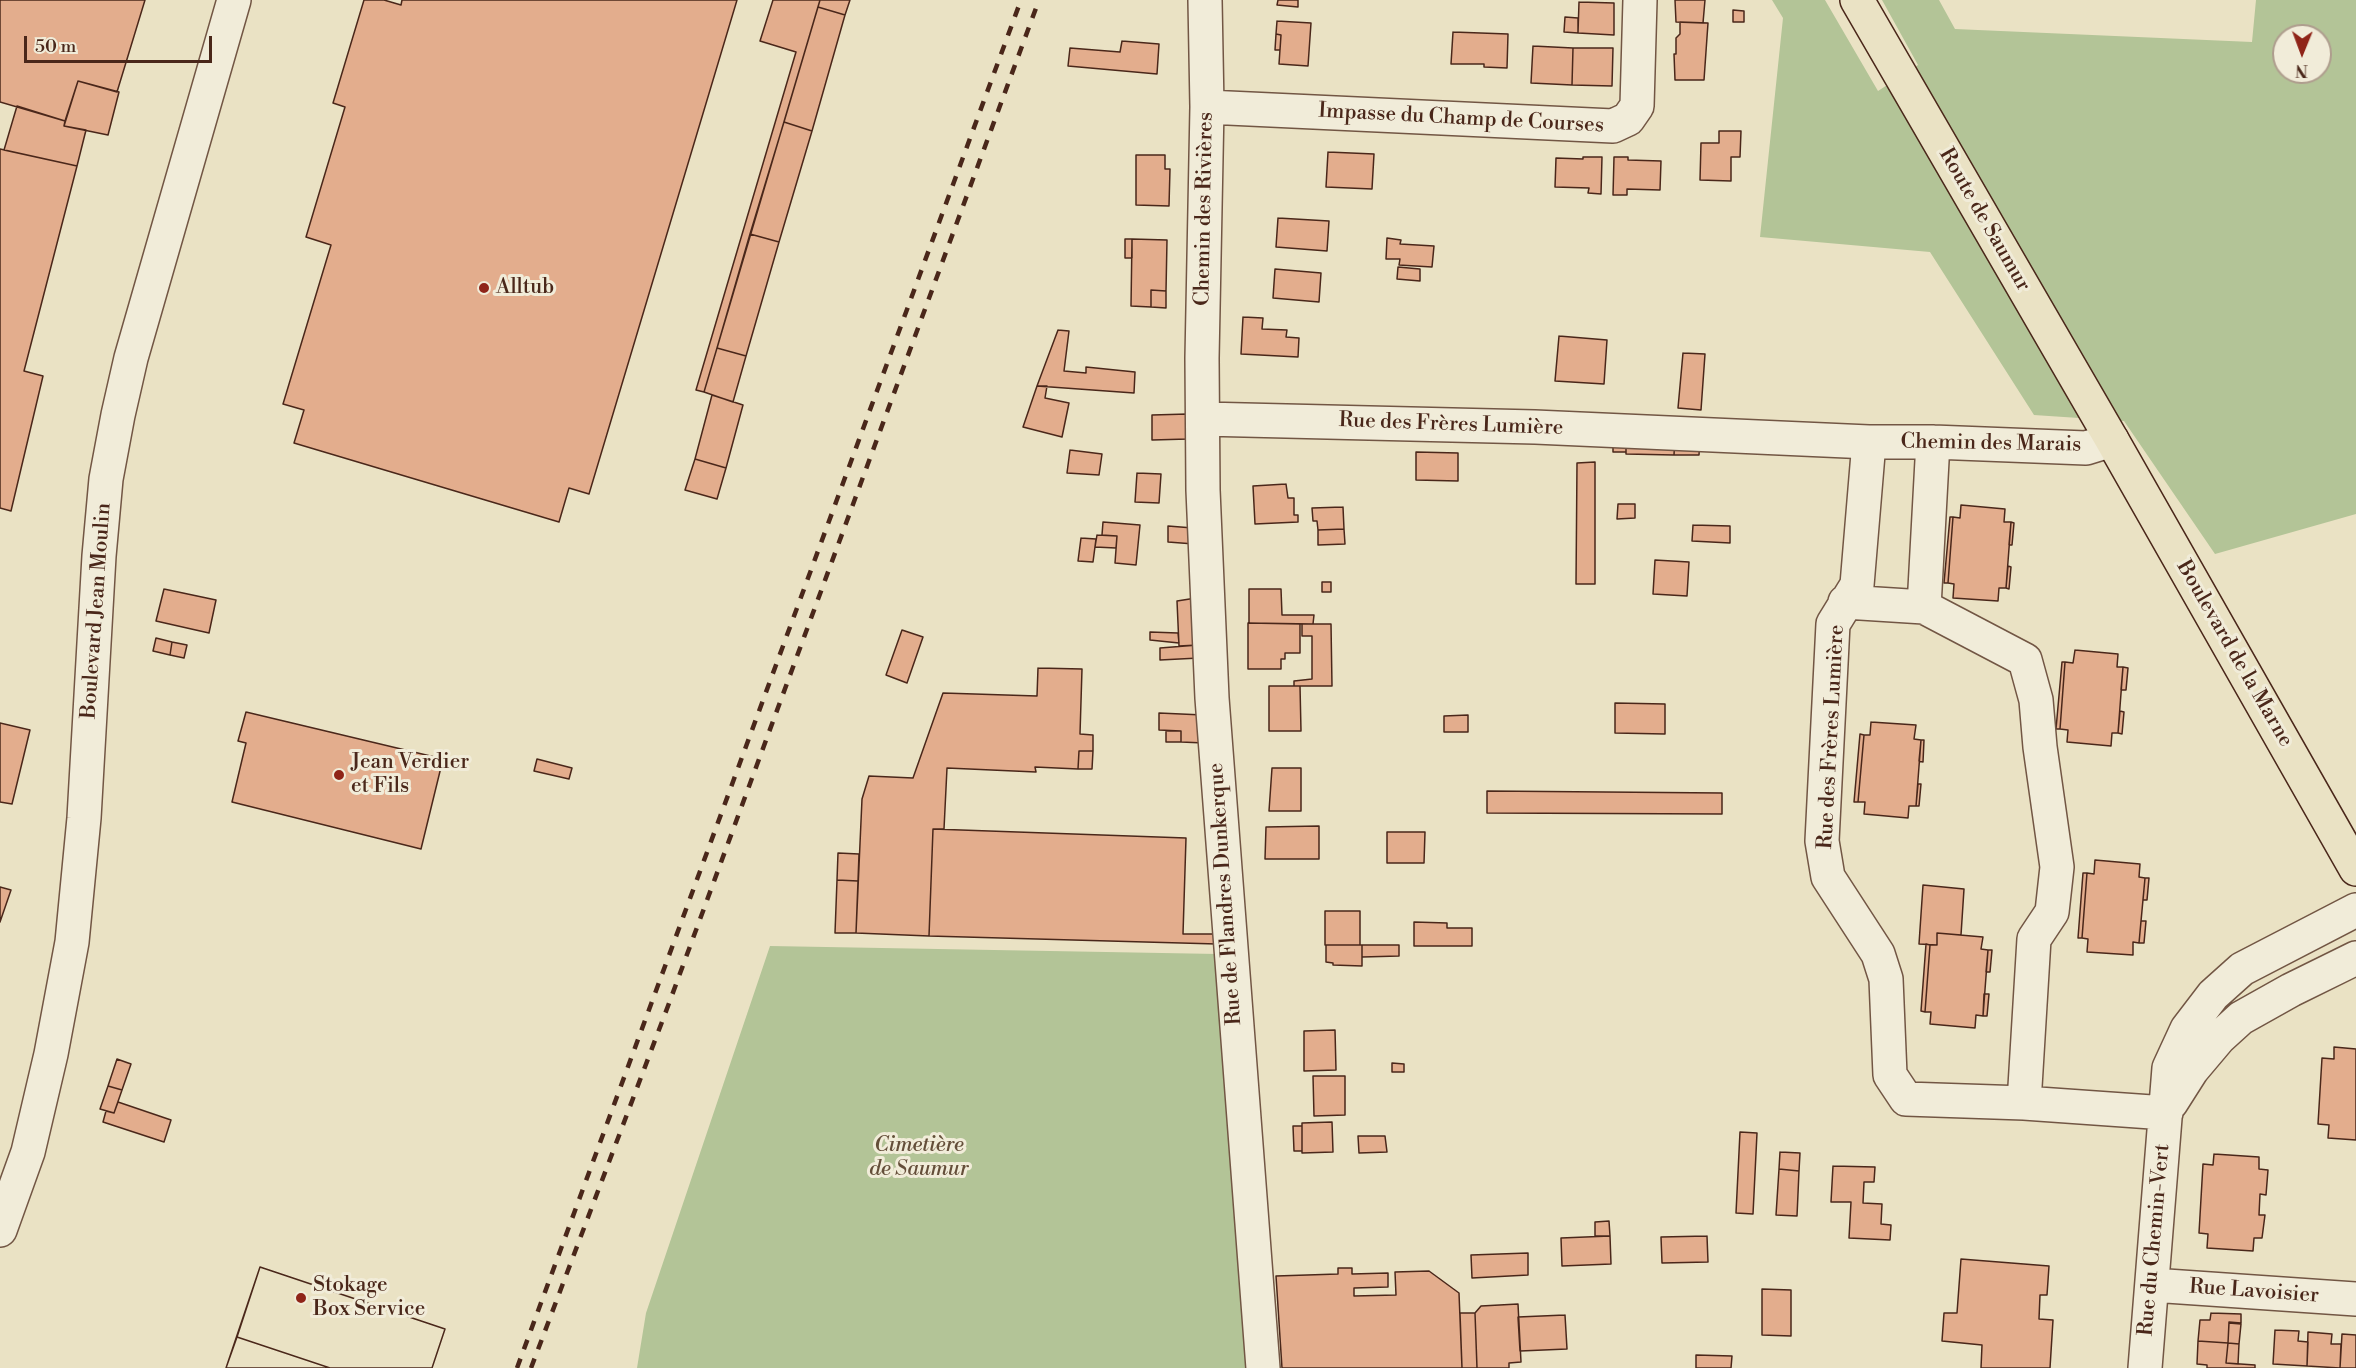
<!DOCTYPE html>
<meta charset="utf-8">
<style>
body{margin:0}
#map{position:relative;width:2356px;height:1368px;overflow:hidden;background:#eae2c4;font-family:"Libre Bodoni",serif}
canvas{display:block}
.north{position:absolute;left:2272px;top:24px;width:60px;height:60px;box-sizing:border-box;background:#f1ecd9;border:2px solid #ae9d8d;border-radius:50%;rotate:181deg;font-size:16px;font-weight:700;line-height:24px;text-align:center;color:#4a271a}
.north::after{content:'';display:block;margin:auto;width:21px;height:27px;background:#8f2418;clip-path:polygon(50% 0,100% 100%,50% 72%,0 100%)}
.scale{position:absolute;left:24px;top:36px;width:188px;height:27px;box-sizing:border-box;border:3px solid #4a271a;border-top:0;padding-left:8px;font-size:18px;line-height:21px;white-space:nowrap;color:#4a271a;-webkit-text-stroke:4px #f1ecd9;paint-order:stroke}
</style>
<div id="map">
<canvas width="2356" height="1368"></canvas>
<div class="north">N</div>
<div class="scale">50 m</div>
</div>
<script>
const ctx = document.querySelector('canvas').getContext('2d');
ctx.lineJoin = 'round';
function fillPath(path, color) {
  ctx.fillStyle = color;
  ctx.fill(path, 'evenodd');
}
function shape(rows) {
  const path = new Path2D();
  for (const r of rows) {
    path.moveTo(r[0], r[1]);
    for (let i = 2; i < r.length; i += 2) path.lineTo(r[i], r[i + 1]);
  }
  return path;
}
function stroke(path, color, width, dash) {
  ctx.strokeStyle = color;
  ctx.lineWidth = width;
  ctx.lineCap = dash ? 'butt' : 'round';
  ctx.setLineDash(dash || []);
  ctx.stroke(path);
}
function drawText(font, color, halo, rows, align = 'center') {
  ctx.font = font + ' "Libre Bodoni",serif';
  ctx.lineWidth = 6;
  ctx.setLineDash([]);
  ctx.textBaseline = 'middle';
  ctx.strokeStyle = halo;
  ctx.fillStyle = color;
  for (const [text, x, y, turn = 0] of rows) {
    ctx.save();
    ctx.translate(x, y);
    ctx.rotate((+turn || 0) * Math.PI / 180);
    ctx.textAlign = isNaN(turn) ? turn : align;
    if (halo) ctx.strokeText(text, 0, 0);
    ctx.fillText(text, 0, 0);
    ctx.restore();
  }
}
fillPath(shape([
 [1772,0,1825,0,1878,91,1918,65,1882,0,1939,0,1955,29,2252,42,2256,0,2356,0,2356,514,2215,554,2124,421,2034,415,1930,252,1760,237,1783,18],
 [2284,36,2320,36,2320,72,2284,72],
 [770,946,1218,954,1247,1368,637,1368,646,1313]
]), '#b3c497');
const building = shape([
 [0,0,145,0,117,92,78,81,65,121,0,102,0,0],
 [364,0,384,0,401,5,402,0,737,0,589,494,569,488,559,522,294,443,304,410,283,404,331,245,306,237,345,107,333,103,364,0],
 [773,0,820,0,704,392,696,390,796,52,760,41,773,0],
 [820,0,850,0,845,15,818,7,820,0],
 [1278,0,1298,0,1298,7,1277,5,1278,0],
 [1675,0,1705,0,1703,23,1676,22,1675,0],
 [1579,2,1614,3,1614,35,1578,33,1579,2],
 [818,7,845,15,812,131,784,122,818,7],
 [1733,10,1744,11,1744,22,1733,22,1733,10],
 [1565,17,1578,18,1578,33,1564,32,1565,17],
 [1277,21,1311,23,1308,66,1279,64,1281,35,1276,34,1277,21],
 [1680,22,1708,23,1704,80,1675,80,1674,54,1676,54,1676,38,1680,34,1680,22],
 [1453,32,1508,34,1507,68,1484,67,1484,64,1451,64,1453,32],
 [1276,34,1281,35,1280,50,1275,50,1276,34],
 [1122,41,1159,44,1157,74,1068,66,1070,48,1120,52,1122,41],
 [1533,46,1573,48,1572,85,1531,83,1533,46],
 [1573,48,1613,48,1612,86,1572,85,1573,48],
 [78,81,119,92,108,135,64,126,78,81],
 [17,106,65,121,64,126,86,130,77,166,4,150,17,106],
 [784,122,812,131,779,242,750,234,784,122],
 [1719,131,1741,131,1740,157,1731,157,1731,181,1700,180,1701,143,1719,143,1719,131],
 [0,149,77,166,24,371,43,376,11,511,0,508,0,149],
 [1328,152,1374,154,1372,189,1326,187,1328,152],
 [1136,155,1165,155,1165,169,1170,169,1169,206,1136,205,1136,155],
 [1583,157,1602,157,1601,194,1588,193,1589,188,1555,187,1556,158,1583,159,1583,157],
 [1614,157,1628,157,1628,160,1661,161,1660,190,1627,189,1627,195,1613,195,1614,157],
 [1278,218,1329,221,1327,251,1276,247,1278,218],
 [750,234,779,242,746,356,717,348,750,234],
 [1387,238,1401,240,1400,244,1434,246,1432,267,1399,265,1400,259,1386,259,1387,238],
 [1125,239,1132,239,1132,258,1125,258,1125,239],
 [1132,239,1167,240,1166,291,1151,290,1151,307,1131,306,1132,239],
 [1398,267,1420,269,1420,281,1397,279,1398,267],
 [1275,269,1321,273,1319,302,1273,298,1275,269],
 [1151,290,1166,291,1166,308,1151,307,1151,290],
 [1243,317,1263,318,1262,329,1287,330,1286,337,1299,338,1298,357,1241,354,1243,317],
 [1058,330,1069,331,1064,371,1086,373,1086,367,1135,372,1134,393,1037,386,1058,330],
 [1559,336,1607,340,1604,384,1555,381,1559,336],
 [717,348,746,356,733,402,704,392,717,348],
 [1683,353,1705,354,1701,410,1678,408,1683,353],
 [1037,386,1047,386,1045,398,1069,403,1062,437,1023,427,1037,386],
 [712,395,743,405,726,468,695,459,712,395],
 [1188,414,1188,439,1152,440,1152,415,1188,414],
 [1613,435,1626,436,1626,452,1613,452,1613,435],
 [1626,436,1675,436,1674,455,1626,454,1626,436],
 [1675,436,1700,437,1699,455,1674,455,1675,436],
 [1070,450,1102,454,1099,475,1067,473,1070,450],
 [1416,452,1458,453,1458,481,1416,480,1416,452],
 [695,459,726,468,717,499,685,490,695,459],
 [1595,462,1595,584,1576,584,1577,463,1595,462],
 [1137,473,1161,474,1159,503,1135,502,1137,473],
 [1286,484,1288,498,1294,498,1294,515,1298,515,1298,522,1255,524,1253,486,1286,484],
 [1618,504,1635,504,1635,518,1617,519,1618,504],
 [1961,505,2005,509,2004,522,2011,522,2006,588,1999,588,1998,601,1953,598,1954,584,1948,583,1953,517,1960,518,1961,505],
 [1343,507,1344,529,1318,530,1317,521,1313,521,1312,508,1343,507],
 [1950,517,1953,517,1948,583,1944,583,1950,517],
 [1103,522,1140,525,1136,565,1115,563,1117,536,1102,535,1103,522],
 [2011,522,2014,523,2012,545,2009,545,2011,522],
 [1693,525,1730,526,1730,543,1692,541,1693,525],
 [1168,526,1193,528,1194,544,1168,542,1168,526],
 [1344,529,1345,544,1318,545,1318,530,1344,529],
 [1097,535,1117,536,1116,548,1095,547,1097,535],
 [1081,538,1096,539,1093,562,1078,561,1081,538],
 [1655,560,1689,562,1687,596,1653,594,1655,560],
 [2008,566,2011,567,2009,589,2006,588,2008,566],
 [1322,582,1331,582,1331,592,1322,592,1322,582],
 [164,589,216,600,209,633,156,621,164,589],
 [1249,589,1281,589,1282,615,1314,615,1313,624,1249,623,1249,589],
 [1196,598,1198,645,1179,646,1177,601,1196,598],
 [1248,623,1300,624,1300,653,1285,653,1285,659,1281,659,1281,669,1248,669,1248,623],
 [1302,624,1331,624,1332,686,1294,686,1294,681,1312,679,1312,636,1302,636,1302,624],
 [902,630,923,637,907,683,886,675,902,630],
 [1150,632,1178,633,1179,643,1150,640,1150,632],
 [156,638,172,642,170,655,153,651,156,638],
 [172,642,187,645,184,658,170,655,172,642],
 [1198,645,1199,658,1160,660,1160,648,1198,645],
 [2075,650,2118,654,2117,667,2123,667,2118,733,2112,733,2111,746,2067,742,2068,730,2060,729,2065,662,2073,663,2075,650],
 [2062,662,2065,662,2060,729,2056,729,2062,662],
 [2123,667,2128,668,2126,690,2121,690,2123,667],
 [1038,668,1082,669,1080,734,1093,735,1093,751,1079,751,1078,769,1035,767,1036,772,947,768,944,829,933,829,929,936,856,933,862,799,869,776,913,778,943,693,1037,696,1038,668],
 [1269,686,1300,686,1301,731,1269,731,1269,686],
 [1615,703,1665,704,1665,734,1615,733,1615,703],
 [2120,711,2124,712,2122,734,2118,733,2120,711],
 [246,712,443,759,421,849,232,802,246,743,238,741,246,712],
 [1159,713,1203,715,1204,743,1181,742,1181,731,1159,730,1159,713],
 [1468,715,1468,732,1444,732,1444,716,1468,715],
 [1871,722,1916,725,1914,739,1921,740,1916,806,1909,806,1908,818,1864,814,1865,802,1858,802,1864,735,1870,735,1871,722],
 [0,723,30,730,12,804,0,802,0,723],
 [1166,731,1181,731,1181,742,1166,742,1166,731],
 [1860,734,1864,735,1858,802,1854,802,1860,734],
 [1921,740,1924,740,1923,762,1919,761,1921,740],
 [1079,751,1093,751,1092,769,1078,769,1079,751],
 [537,759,572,768,569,779,534,771,537,759],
 [1272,768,1301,768,1301,811,1269,811,1272,768],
 [1918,784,1921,784,1919,806,1916,806,1918,784],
 [1487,791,1722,793,1722,814,1487,813,1487,791],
 [1319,826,1319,859,1265,859,1266,827,1319,826],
 [933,829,1186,838,1183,934,1216,934,1217,944,929,936,933,829],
 [1387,832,1425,832,1424,863,1387,863,1387,832],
 [838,853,859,854,858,881,837,880,838,853],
 [2095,860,2140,864,2139,877,2145,878,2139,943,2133,942,2133,955,2087,952,2088,939,2082,938,2087,873,2094,874,2095,860],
 [2083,873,2087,873,2082,938,2078,938,2083,873],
 [2145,878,2149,878,2147,900,2143,900,2145,878],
 [837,880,858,881,856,933,835,933,837,880],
 [1923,885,1964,889,1961,935,1937,933,1937,945,1919,944,1923,885],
 [0,887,11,890,0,922,0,887],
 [1325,911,1360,911,1360,945,1325,945,1325,911],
 [2141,921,2146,921,2144,943,2139,943,2141,921],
 [1414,922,1447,923,1447,928,1472,928,1472,946,1414,946,1414,922],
 [1937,933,1983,937,1981,949,1988,950,1983,1016,1976,1015,1975,1028,1930,1024,1931,1012,1925,1012,1930,945,1937,945,1937,933],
 [1926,944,1930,945,1925,1012,1921,1011,1926,944],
 [1326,945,1362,945,1362,966,1333,965,1333,963,1326,962,1326,945],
 [1362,945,1399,945,1399,956,1362,957,1362,945],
 [1988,950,1992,950,1990,972,1986,972,1988,950],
 [1984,994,1989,994,1987,1016,1983,1016,1984,994],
 [1335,1030,1336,1070,1304,1071,1304,1031,1335,1030],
 [2334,1047,2356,1049,2356,1140,2328,1138,2329,1125,2318,1124,2322,1058,2334,1059,2334,1047],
 [117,1059,131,1064,122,1090,108,1086,117,1059],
 [1392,1063,1404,1064,1404,1072,1392,1072,1392,1063],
 [1313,1076,1345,1076,1345,1115,1314,1116,1313,1076],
 [108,1086,122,1090,114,1113,100,1109,108,1086],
 [118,1102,171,1120,164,1142,103,1122,106,1111,114,1113,118,1102],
 [1332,1122,1333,1152,1302,1153,1302,1123,1332,1122],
 [1293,1126,1302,1126,1302,1151,1294,1151,1293,1126],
 [1740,1132,1757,1133,1753,1214,1736,1213,1740,1132],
 [1358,1136,1385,1136,1387,1152,1359,1153,1358,1136],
 [1780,1152,1800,1153,1799,1171,1779,1169,1780,1152],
 [2214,1154,2259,1157,2259,1169,2268,1170,2266,1195,2260,1194,2259,1215,2265,1215,2262,1238,2254,1238,2253,1251,2207,1248,2208,1234,2199,1233,2203,1164,2213,1165,2214,1154],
 [1833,1166,1875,1167,1874,1182,1864,1182,1863,1203,1882,1204,1881,1224,1891,1225,1890,1240,1849,1238,1851,1202,1831,1202,1833,1166],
 [1779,1169,1799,1171,1797,1216,1776,1215,1779,1169],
 [1609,1221,1610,1236,1595,1236,1595,1222,1609,1221],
 [1610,1236,1611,1264,1562,1266,1561,1238,1610,1236],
 [1707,1236,1708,1262,1662,1263,1661,1237,1707,1236],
 [1528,1253,1528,1275,1472,1278,1471,1255,1528,1253],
 [1961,1259,2049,1266,2047,1295,2040,1295,2039,1319,2053,1320,2050,1368,1981,1368,1982,1345,1942,1341,1944,1313,1957,1313,1961,1259],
 [260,1267,445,1329,432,1368,226,1368,260,1267],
 [260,1267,445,1329,432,1368,330,1368,237,1337,260,1267],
 [1338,1268,1352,1268,1352,1274,1388,1273,1388,1287,1354,1288,1354,1296,1396,1295,1395,1272,1429,1271,1459,1293,1462,1368,1282,1368,1276,1276,1338,1274,1338,1268],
 [1762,1289,1791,1290,1791,1336,1762,1335,1762,1289],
 [1518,1304,1521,1362,1509,1363,1509,1368,1477,1368,1475,1313,1481,1306,1518,1304],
 [1460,1313,1475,1313,1477,1368,1462,1368,1460,1313],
 [2211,1313,2241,1314,2241,1323,2229,1322,2228,1343,2198,1341,2200,1320,2210,1320,2211,1313],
 [1565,1315,1567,1349,1520,1351,1518,1317,1565,1315],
 [2229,1323,2241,1324,2239,1344,2228,1343,2229,1323],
 [2275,1330,2299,1331,2298,1341,2308,1342,2307,1366,2273,1364,2275,1330],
 [2308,1332,2332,1334,2331,1344,2341,1344,2340,1368,2307,1366,2308,1332],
 [2342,1334,2356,1335,2356,1368,2340,1368,2342,1334],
 [237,1337,330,1368,226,1368,237,1337],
 [2198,1341,2228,1343,2226,1363,2255,1365,2255,1368,2207,1368,2207,1365,2197,1364,2198,1341],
 [2228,1343,2239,1344,2238,1364,2226,1363,2228,1343],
 [1696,1355,1732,1356,1731,1368,1696,1368,1696,1355]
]);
fillPath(building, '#e3ad8d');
stroke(building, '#4a271a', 1.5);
const minor = shape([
 [1205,0,1207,107,1202,358,1203,490,1212,698,1263,1368],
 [1207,107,1613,126,1628,119,1637,106,1640,0],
 [1203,419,1535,427,1869,442,1857,585,1833,624,1822,841,1828,877,1878,954,1886,979,1890,1075,1906,1099,2024,1103,2166,1113],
 [1869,442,1933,442,2086,448,2112,440],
 [1933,442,1924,607,2025,660,2036,700,2040,747,2057,867,2052,912,2034,939,2024,1103],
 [1845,602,1924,607],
 [2171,1103,2192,1070,2219,1038,2241,1018,2291,990,2356,958],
 [0,1230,28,1152,51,1054,72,942,84,818,99,556,106,479,118,415,131,358,234,0],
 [2152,1285,2356,1299],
 [2145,1368,2169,1068,2187,1029,2213,995,2242,969,2356,910]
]);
const major = shape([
 [1857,0,2112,440,2356,869]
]);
stroke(minor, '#725644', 36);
stroke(major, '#4a271a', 36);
stroke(minor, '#f1ecd9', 33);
stroke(major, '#eae2c4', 33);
stroke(shape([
 [517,1368,1021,0],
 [531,1368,668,1006,1039,0]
]), '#4a271a', 4.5, [10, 10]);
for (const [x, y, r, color] of [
 [484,288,6,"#8f2418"],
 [339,775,6,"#8f2418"],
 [301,1298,6,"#8f2418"]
]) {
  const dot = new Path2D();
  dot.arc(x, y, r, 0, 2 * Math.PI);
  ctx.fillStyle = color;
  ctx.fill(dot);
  stroke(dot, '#f1ecd9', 2);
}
drawText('21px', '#4a271a', '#f1ecd9', [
 ["Impasse du Champ de Courses",1461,119,3],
 ["Chemin des Rivières",1205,209,-89],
 ["Route de Saumur",1984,220,60],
 ["Rue des Frères Lumière",1451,425,2],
 ["Chemin des Marais",1991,444,1],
 ["Boulevard Jean Moulin",97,611,-86],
 ["Boulevard de la Marne",2234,654,60],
 ["Rue des Frères Lumière",1832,737,-87],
 ["Rue de Flandres Dunkerque",1226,894,-94],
 ["Rue du Chemin-Vert",2155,1240,-85],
 ["Rue Lavoisier",2254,1292,4]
]);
drawText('21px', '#4a271a', '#f1ecd9', [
 ["Alltub",496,288],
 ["Jean Verdier",351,763],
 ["et Fils",351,787],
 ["Stokage",313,1286],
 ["Box Service",313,1310]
], 'left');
drawText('italic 21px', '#644e39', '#f1ecd9', [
 ["Cimetière",919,1146],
 ["de Saumur",919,1170]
]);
</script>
